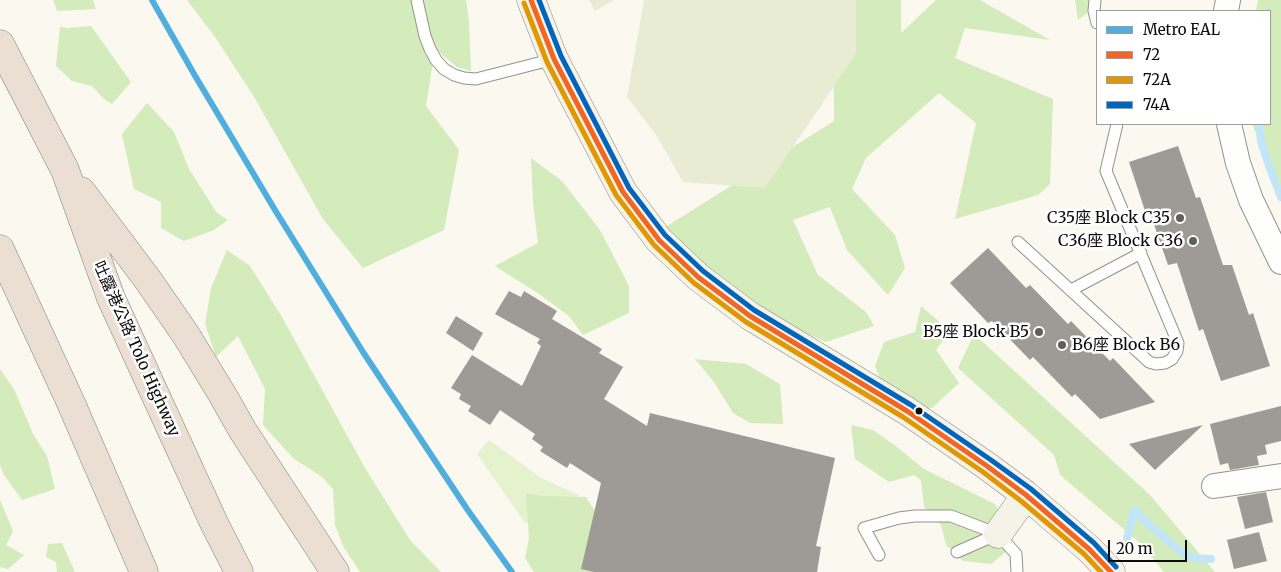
<!DOCTYPE html>
<meta charset="utf-8">
<style>
body{margin:0}
#map{position:relative;width:1281px;height:572px;overflow:hidden;background:#fbf8f0;font-family:Merriweather,serif}
canvas{display:block}
.legend{position:absolute;left:1096px;top:10px;width:175px;height:115px;box-sizing:border-box;background:#fff;border:1px solid #9e9e9e;margin:0;padding:6px 9px;list-style:none;font-size:15px;color:#0c0c0c}
.legend li{display:flex;align-items:center;gap:10px;height:25px}
.legend b{width:25px;border:1px solid #9e9e9e}
.scale{position:absolute;left:1108px;top:540px;width:79px;height:22px;box-sizing:border-box;border:2px solid #0c0c0c;border-top:0;padding-left:6px;font-size:15px;line-height:18px;white-space:nowrap;color:#0c0c0c;-webkit-text-stroke:4px #fff;paint-order:stroke}
</style>
<div id="map">
<canvas width="1281" height="572"></canvas>
<ul class="legend">
<li><b style="height:6px;background:#4faedd"></b>Metro EAL</li>
<li><b style="height:6px;background:#f26522"></b>72</li>
<li><b style="height:6px;background:#e09701"></b>72A</li>
<li><b style="height:6px;background:#0065bd"></b>74A</li>
</ul>
<div class="scale">20 m</div>
</div>
<script>
const ctx = document.querySelector('canvas').getContext('2d');
ctx.lineJoin = 'round';
function fillPath(path, color) {
  ctx.fillStyle = color;
  ctx.fill(path, 'evenodd');
}
function shape(rows) {
  const path = new Path2D();
  for (const r of rows) {
    path.moveTo(r[0], r[1]);
    for (let i = 2; i < r.length; i += 2) path.lineTo(r[i], r[i + 1]);
  }
  return path;
}
function stroke(path, color, width, dash) {
  ctx.strokeStyle = color;
  ctx.lineWidth = width;
  ctx.lineCap = dash ? 'butt' : 'round';
  ctx.setLineDash(dash || []);
  ctx.stroke(path);
}
function drawText(font, color, halo, rows, align = 'center') {
  ctx.font = font + ' Merriweather,"Noto Sans TC",serif';
  ctx.lineWidth = 5;
  ctx.setLineDash([]);
  ctx.textBaseline = 'middle';
  ctx.strokeStyle = halo;
  ctx.fillStyle = color;
  for (const [text, x, y, turn = 0] of rows) {
    ctx.save();
    ctx.translate(x, y);
    ctx.rotate((+turn || 0) * Math.PI / 180);
    ctx.textAlign = isNaN(turn) ? turn : align;
    if (halo) ctx.strokeText(text, 0, 0);
    ctx.fillText(text, 0, 0);
    ctx.restore();
  }
}
fillPath(shape([
 [489,440,541,478,579,495,569,520,525,523,477,454]
]), '#e4f2cd');
fillPath(shape([
 [53,0,93,0,96,9,57,11],
 [187,0,466,0,469,20,471,71,457,67,435,49,426,106,459,150,444,230,363,268,323,219,253,95,215,37],
 [833,0,901,0,901,33,936,0,980,0,1050,40,965,28,955,58,1053,99,1050,184,1038,195,955,219,976,123,939,93,866,158,852,189,895,235,905,268,888,295,847,250,830,207,793,220,818,275,866,312,874,326,826,342,693,285,664,228,834,121],
 [1075,0,1101,0,1100,3,1078,20],
 [1258,0,1281,0,1281,189,1252,124,1270,124,1270,11,1256,11],
 [91,26,131,82,112,104,104,99,92,86,72,81,56,66,60,27,69,28],
 [147,103,174,132,189,169,217,213,228,220,214,230,184,241,161,228,161,202,134,189,122,134],
 [531,158,562,181,600,230,629,286,629,313,583,335,569,316,539,294,495,266,538,243,533,203],
 [227,250,250,266,282,317,365,468,410,540,441,572,360,572,343,546,335,525,333,489,321,476,294,459,263,425,265,389,238,336,216,357,205,324,211,288],
 [921,306,950,331,936,350,959,383,933,407,918,413,886,396,875,366,884,342,915,332],
 [974,334,1150,495,1215,572,1164,572,1140,543,1060,475,1054,455,958,368],
 [695,359,746,364,780,384,783,424,750,423,733,413,714,382],
 [0,369,14,389,33,434,47,456,55,489,22,500,4,475,0,465],
 [851,425,873,430,897,447,924,469,995,504,1011,531,1013,546,991,564,963,561,946,545,941,525,924,507,921,480,914,475,889,482,855,459],
 [526,493,542,496,586,497,606,528,606,572,534,572,525,558,529,539],
 [0,500,13,531,6,545,24,555,8,569,0,567],
 [62,543,75,572,57,572,56,562,46,557,48,544]
]), '#d4ebbb');
fillPath(shape([
 [589,0,614,0,595,11],
 [644,0,856,0,856,54,765,188,683,182,657,136,627,97]
]), '#e7ecd3');
stroke(shape([
 [1259,124,1261,141,1269,166,1281,197],
 [1127,538,1135,510,1143,519,1181,552,1194,558,1211,559]
]), '#c2e6f8', 8);
fillPath(shape([
 [1178,146,1196,198,1200,197,1223,265,1232,265,1249,315,1253,313,1270,366,1221,381,1203,329,1199,331,1177,263,1168,265,1150,213,1146,214,1129,162],
 [988,248,1026,288,1030,285,1068,324,1071,321,1110,361,1113,358,1155,402,1100,419,1075,394,1072,397,1033,357,1030,360,992,321,988,323,950,283],
 [509,291,521,297,524,291,557,311,552,319,602,349,599,353,623,367,604,399,647,426,650,413,835,458,816,546,821,547,817,572,594,572,581,569,601,483,570,463,567,468,540,451,543,447,532,439,535,434,500,410,490,425,468,411,471,406,459,399,461,394,451,388,472,355,522,386,541,346,537,343,540,339,495,314],
 [456,316,483,333,473,351,446,333],
 [1281,406,1281,441,1265,445,1267,454,1257,456,1259,465,1230,470,1228,463,1220,465,1210,424],
 [1203,425,1155,470,1129,444],
 [1266,492,1273,522,1245,529,1237,497],
 [1259,532,1267,561,1234,569,1227,540]
]), '#9e9a96');
const lane = shape([
 [417,0,425,36,430,49,436,60,444,69,454,75,464,78,476,79,554,59],
 [1095,0,1094,11,1097,23],
 [1018,242,1149,362,1156,364,1165,363,1172,359,1177,351,1178,343,1106,171,1117,124],
 [1071,290,1141,253],
 [957,552,998,534],
 [879,555,864,528,899,518,915,516,951,516,998,534,1016,554,1017,572]
]);
const street = shape([
 [1226,11,1228,0],
 [1229,124,1238,163,1251,200,1281,262],
 [1214,486,1281,476]
]);
const secondary = shape([
 [531,0,554,59,623,192,659,240,698,277,750,316,907,411,987,466,1026,495,1089,549,1111,572],
 [998,534,1026,495]
]);
const highway = shape([
 [0,44,65,170,111,298,214,523,239,572],
 [81,191,148,280,186,335,222,394,243,431,335,572],
 [0,249,71,403,144,572]
]);
stroke(lane, '#94928f', 13);
stroke(street, '#94928f', 26);
stroke(secondary, '#8a8985', 29);
stroke(highway, '#81807c', 29);
stroke(lane, '#fefefd', 11);
stroke(street, '#fefefd', 24);
stroke(secondary, '#f5f3e8', 28);
stroke(highway, '#ebded3', 28);
stroke(shape([
 [531,0,554,59,623,192,659,240,698,277,750,316,907,411,987,466,1026,495,1089,549,1111,572]
]), '#f26522', 5);
stroke(shape([
 [524,3,547,62,616,195,654,245,694,283,746,322,903,417,983,472,1021,501,1084,554,1101,572]
]), '#e09701', 5);
stroke(shape([
 [539,0,561,56,629,188,665,235,703,271,754,310,911,405,991,460,1031,489,1094,543,1116,567]
]), '#0065bd', 5);
stroke(shape([
 [152,0,194,74,275,210,363,352,467,509,512,572]
]), '#4faedd', 6);
for (const [x, y, r, color] of [
 [1180,218,5,"#605f5c"],
 [1193,241,5,"#605f5c"],
 [1039,332,5,"#605f5c"],
 [1062,345,5,"#605f5c"],
 [919,411,4.5,"#0c0c0c"]
]) {
  const dot = new Path2D();
  dot.arc(x, y, r, 0, 2 * Math.PI);
  ctx.fillStyle = color;
  ctx.fill(dot);
  stroke(dot, '#fff', 2);
}
drawText('16px', '#0c0c0c', '#fff', [
 ["C35座 Block C35",1170,218],
 ["C36座 Block C36",1183,241],
 ["B5座 Block B5",1029,332],
 ["B6座 Block B6",1072,345,"left"]
], 'right');
drawText('16px', '#0c0c0c', '#fff', [
 ["吐露港公路 Tolo Highway",136,349,66]
]);
</script>
